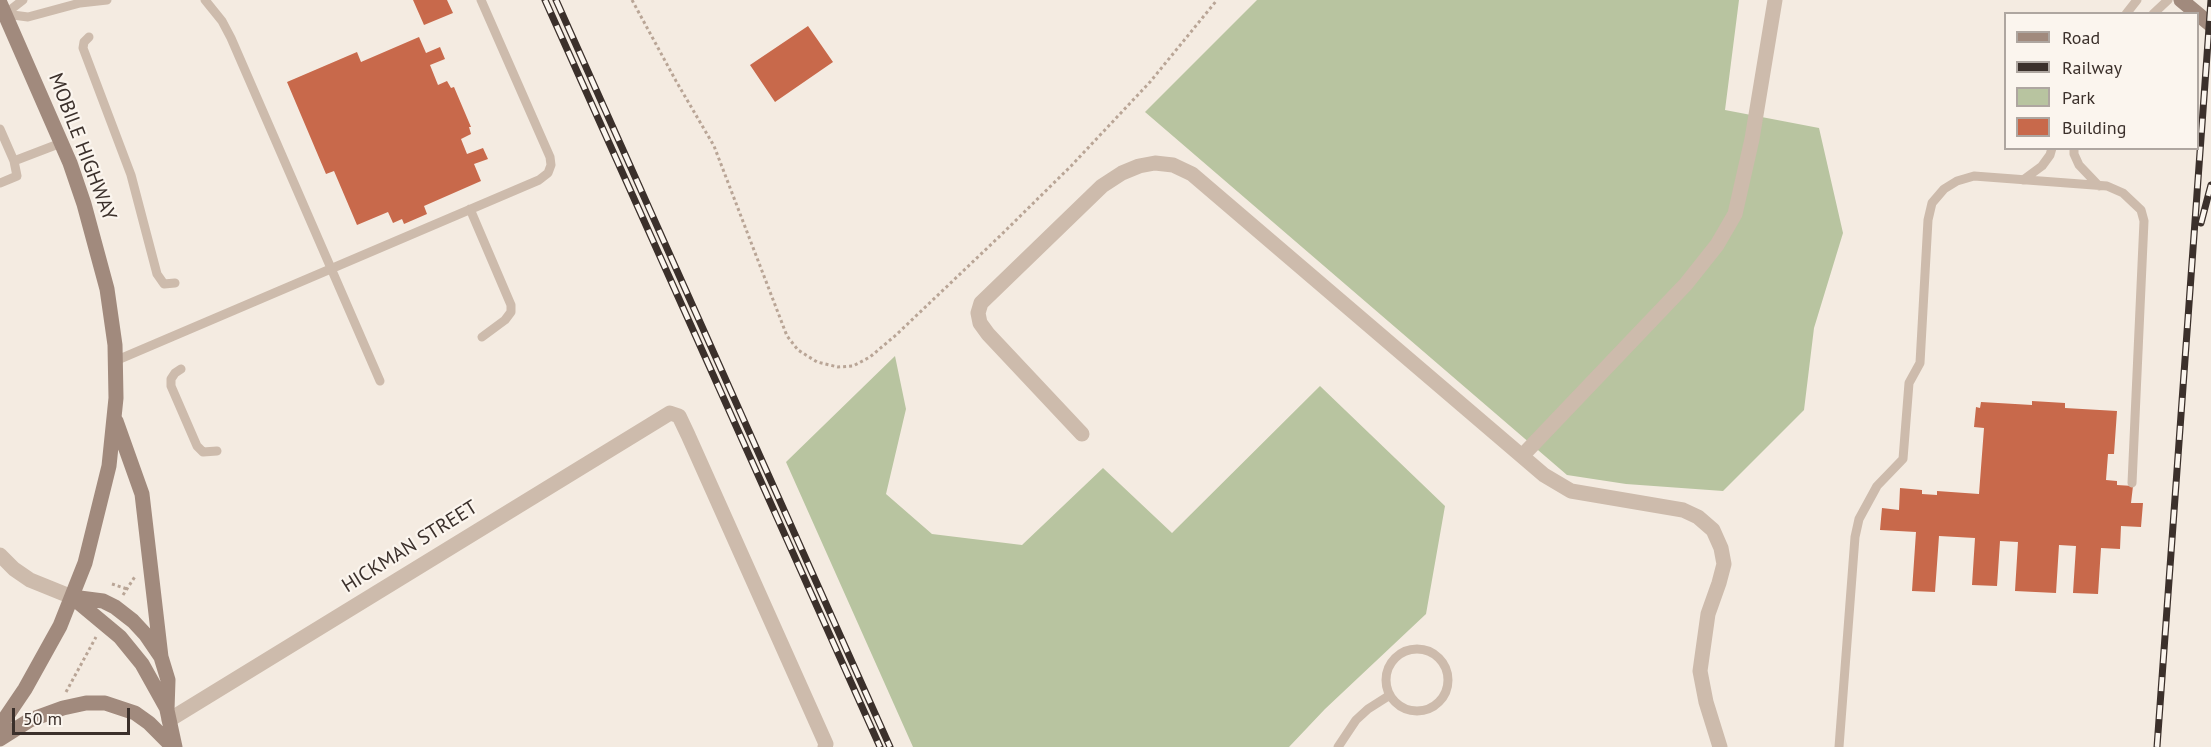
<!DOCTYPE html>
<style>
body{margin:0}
#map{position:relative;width:2211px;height:747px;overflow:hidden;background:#f4ebe1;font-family:"PT Sans",sans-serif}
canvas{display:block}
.legend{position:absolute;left:2004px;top:12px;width:195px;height:138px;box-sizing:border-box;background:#fbf5ee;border:2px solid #aea6a0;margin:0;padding:8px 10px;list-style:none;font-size:18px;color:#3b302b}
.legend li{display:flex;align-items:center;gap:12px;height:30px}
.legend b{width:30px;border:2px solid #aea6a0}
.scale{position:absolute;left:12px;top:708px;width:118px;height:27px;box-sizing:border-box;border:3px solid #3b302b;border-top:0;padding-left:8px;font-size:18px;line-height:21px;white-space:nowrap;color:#3b302b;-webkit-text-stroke:4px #fbf5ee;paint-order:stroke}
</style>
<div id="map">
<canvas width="2211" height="747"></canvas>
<ul class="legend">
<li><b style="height:8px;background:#a18a7d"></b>Road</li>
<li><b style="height:8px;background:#3b302b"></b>Railway</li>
<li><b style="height:16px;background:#b8c4a0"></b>Park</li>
<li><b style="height:16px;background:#c8694b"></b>Building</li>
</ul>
<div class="scale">50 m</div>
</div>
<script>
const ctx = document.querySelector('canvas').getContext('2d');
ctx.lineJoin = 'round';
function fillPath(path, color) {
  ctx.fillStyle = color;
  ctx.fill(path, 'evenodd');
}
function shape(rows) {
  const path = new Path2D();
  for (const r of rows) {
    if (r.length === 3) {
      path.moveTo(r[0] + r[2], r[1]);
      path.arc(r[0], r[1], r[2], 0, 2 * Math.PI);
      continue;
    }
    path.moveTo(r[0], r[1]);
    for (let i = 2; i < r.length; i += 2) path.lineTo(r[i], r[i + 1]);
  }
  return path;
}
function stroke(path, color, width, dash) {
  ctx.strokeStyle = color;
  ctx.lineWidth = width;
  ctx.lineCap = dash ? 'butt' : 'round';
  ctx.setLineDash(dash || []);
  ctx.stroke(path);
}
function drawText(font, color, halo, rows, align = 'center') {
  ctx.font = font + ' "PT Sans",sans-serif';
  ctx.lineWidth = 4.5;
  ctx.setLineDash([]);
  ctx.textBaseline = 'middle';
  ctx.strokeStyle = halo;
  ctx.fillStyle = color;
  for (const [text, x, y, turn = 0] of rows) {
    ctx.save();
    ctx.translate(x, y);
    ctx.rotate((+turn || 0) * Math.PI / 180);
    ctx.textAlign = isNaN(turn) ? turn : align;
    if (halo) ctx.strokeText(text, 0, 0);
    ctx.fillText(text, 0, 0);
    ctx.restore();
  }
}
fillPath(shape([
 [1257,0,1739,0,1725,110,1819,128,1843,233,1814,328,1804,410,1723,491,1626,484,1567,475,1145,112],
 [895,356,906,409,886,494,932,534,1022,545,1103,468,1172,533,1320,386,1445,506,1426,614,1325,709,1289,747,913,747,786,462]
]), '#b8c4a0');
fillPath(shape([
 [413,0,447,0,453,13,424,25],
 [808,26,833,62,775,102,750,65],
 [419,37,426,53,440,47,445,59,430,65,438,85,447,81,451,88,454,87,471,127,469,127,471,134,461,139,467,154,483,148,488,159,474,164,481,181,424,206,427,214,404,224,402,219,393,223,388,212,357,225,334,171,326,174,287,82,357,52,361,62],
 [2032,401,2065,403,2065,408,2117,411,2114,454,2108,454,2106,480,2117,481,2117,485,2133,486,2131,503,2143,503,2141,527,2121,526,2120,549,2101,548,2098,594,2073,593,2076,546,2059,545,2056,593,2015,591,2018,542,2000,541,1997,586,1972,585,1975,538,1939,536,1935,592,1912,591,1916,532,1880,530,1882,508,1899,510,1900,488,1922,490,1922,494,1937,495,1937,491,1979,494,1984,428,1974,427,1976,407,1980,408,1981,402,2032,405]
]), '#c8694b');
stroke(shape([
 [632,0,676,81,714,146,787,336,798,350,817,362,838,367,853,366,870,357,896,335,1002,234,1071,166,1150,82,1217,0],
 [112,584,127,589],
 [123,595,136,575],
 [66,692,96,637]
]), '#b9a596', 3, [3, 3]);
stroke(shape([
 [205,0,222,21,231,38,380,381],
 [5,14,28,17,80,3,107,0],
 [5,14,23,0],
 [2126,14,2137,0],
 [2153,14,2168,0],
 [89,37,84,42,83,48,131,175,157,274,164,284,175,283],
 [0,129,14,161,61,143],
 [2074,148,2074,154,2079,165,2099,186],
 [2023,180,2042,166,2050,155,2052,148],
 [0,183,17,176,14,161],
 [470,209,511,305,511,312,505,320,482,337],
 [115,361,539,180,548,173,551,165,550,157,481,0],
 [181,369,175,373,171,379,171,386,197,446,203,452,217,451],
 [1417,680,31],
 [1338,747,1356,720,1368,709,1390,695],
 [1839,747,1855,537,1859,519,1877,486,1903,459,1909,383,1920,363,1928,220,1932,203,1944,189,1957,181,1974,176,2107,186,2123,193,2141,210,2144,221,2132,483]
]), '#cdbbac', 9);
stroke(shape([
 [1082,434,988,334,980,323,978,313,981,303,1102,186,1122,173,1139,166,1155,163,1173,165,1192,174,1544,475,1571,491,1683,510,1698,517,1713,530,1721,548,1724,564,1719,583,1708,614,1700,671,1706,702,1720,747],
 [1522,456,1686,284,1717,245,1735,214,1752,139,1775,0],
 [0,555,14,569,30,580,72,597],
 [169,720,670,413,679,416,688,435,826,744,825,747]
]), '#cdbbac', 15);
stroke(shape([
 [2181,0,2211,25],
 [0,3,70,163,84,204,107,289,115,345,116,398,109,466,85,563,60,626,25,689,0,726],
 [116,421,142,494,161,657],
 [72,597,103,601,115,607,133,621,146,635,161,657,168,680,167,710,175,747],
 [72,597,120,637,142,664,166,707],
 [0,739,30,720,63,708,86,703,105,703,135,713,149,723,173,747]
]), '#a18a7d', 15);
const rail = shape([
 [545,0,880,747],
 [556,0,890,747],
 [2201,223,2211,185],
 [2157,747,2211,0]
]);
stroke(rail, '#3b302b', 7);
stroke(rail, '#fbf5ee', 4.5, [14]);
drawText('20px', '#3b302b', '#fbf5ee', [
 ["MOBILE HIGHWAY",82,147,69],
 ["HICKMAN STREET",410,547,-32]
]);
</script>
